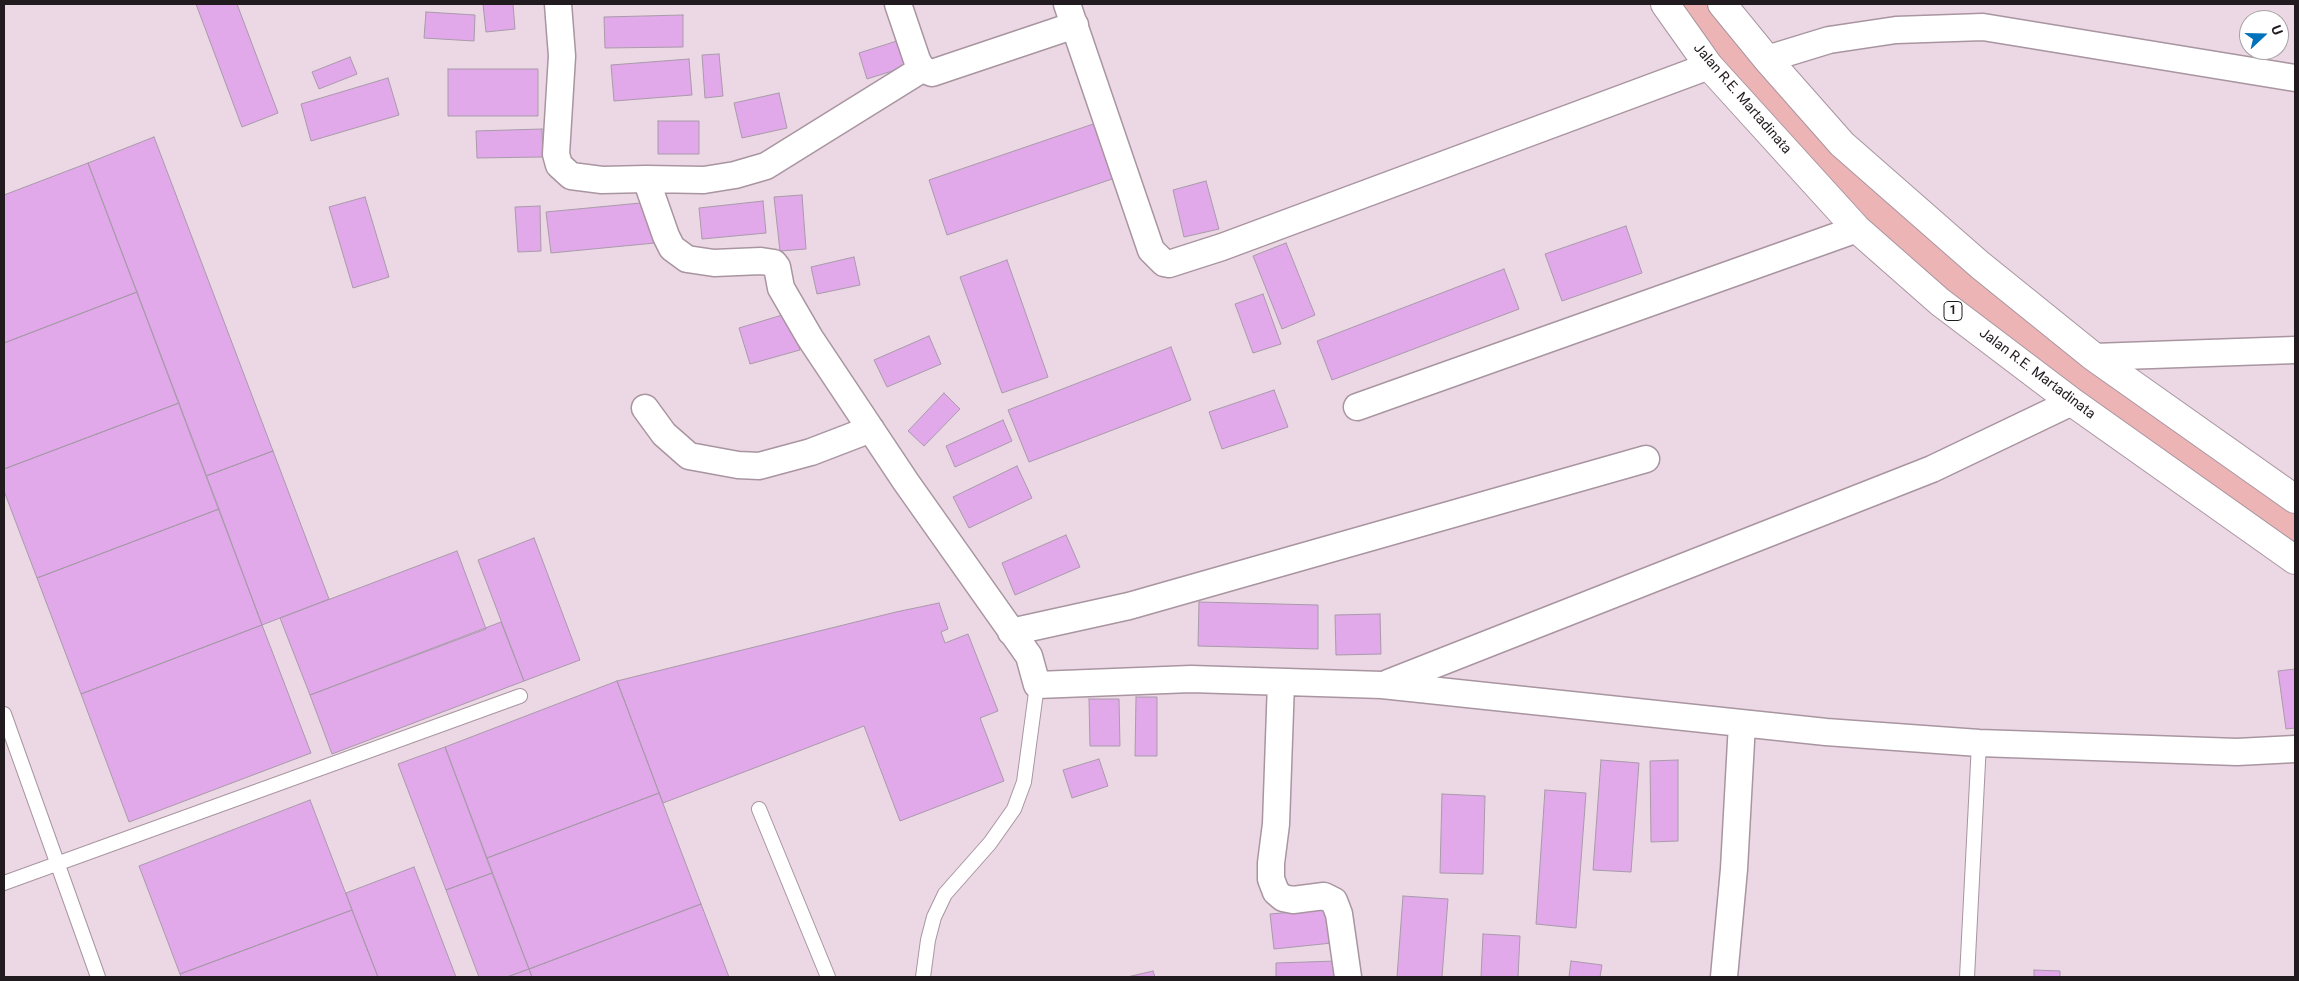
<!DOCTYPE html>
<style>
body{margin:0}
#map{position:relative;width:2299px;height:981px;overflow:hidden;background:#ecd8e4;font-family:Roboto,sans-serif}
canvas{display:block}
.frame{position:absolute;inset:0;border:5px solid #211a1f;pointer-events:none}
.north{position:absolute;left:2239px;top:10px;width:50px;height:50px;box-sizing:border-box;background:#fff;border:1px solid #a6a3a5;border-radius:50%;rotate:69deg;font-size:14px;font-weight:700;line-height:20px;text-align:center;color:#211a1f}
.north::after{content:'';display:block;margin:auto;width:18px;height:22px;background:#0071bb;clip-path:polygon(50% 0,100% 100%,50% 72%,0 100%)}
</style>
<div id="map">
<canvas width="2299" height="981"></canvas>
<div class="frame"></div>
<div class="north">U</div>
</div>
<script>
const ctx = document.querySelector('canvas').getContext('2d');
ctx.lineJoin = 'round';
function fillPath(path, color) {
  ctx.fillStyle = color;
  ctx.fill(path, 'evenodd');
}
function shape(rows) {
  const path = new Path2D();
  for (const r of rows) {
    path.moveTo(r[0], r[1]);
    for (let i = 2; i < r.length; i += 2) path.lineTo(r[i], r[i + 1]);
  }
  return path;
}
function stroke(path, color, width, dash) {
  ctx.strokeStyle = color;
  ctx.lineWidth = width;
  ctx.lineCap = dash ? 'butt' : 'round';
  ctx.setLineDash(dash || []);
  ctx.stroke(path);
}
function drawText(font, color, halo, rows, align = 'center') {
  ctx.font = font + ' Roboto,sans-serif';
  ctx.lineWidth = 4;
  ctx.setLineDash([]);
  ctx.textBaseline = 'middle';
  ctx.strokeStyle = halo;
  ctx.fillStyle = color;
  for (const [text, x, y, turn = 0] of rows) {
    ctx.save();
    ctx.translate(x, y);
    ctx.rotate((+turn || 0) * Math.PI / 180);
    ctx.textAlign = isNaN(turn) ? turn : align;
    if (halo) ctx.strokeText(text, 0, 0);
    ctx.fillText(text, 0, 0);
    ctx.restore();
  }
}
fillPath(shape([
 [1665,4,1722,4,1842,143,2295,499,2295,560,1940,302]
]), '#edb4b5');
const building = shape([
 [196,4,237,4,278,113,242,127,196,4],
 [483,4,513,4,515,29,486,32,483,4],
 [426,12,475,15,474,41,424,38,426,12],
 [683,15,683,47,605,48,604,17,683,15],
 [900,40,908,66,867,79,859,53,900,40],
 [719,54,723,96,705,98,702,55,719,54],
 [350,57,357,74,319,89,312,72,350,57],
 [689,59,692,95,614,101,611,65,689,59],
 [448,69,538,69,538,116,448,116,448,69],
 [388,78,399,115,311,141,301,104,388,78],
 [779,93,787,128,742,138,734,103,779,93],
 [658,121,699,121,699,154,658,154,658,121],
 [1102,121,1121,176,947,235,929,180,1102,121],
 [542,129,543,157,477,158,476,131,542,129],
 [154,137,273,451,206,476,88,163,154,137],
 [88,163,137,292,4,343,4,195,88,163],
 [1206,181,1219,229,1184,237,1173,190,1206,181],
 [802,195,806,249,780,251,774,197,802,195],
 [365,197,389,277,353,288,329,207,365,197],
 [763,201,766,233,702,239,699,208,763,201],
 [651,202,655,243,551,253,546,212,651,202],
 [540,206,541,251,518,252,515,207,540,206],
 [1626,226,1642,273,1562,301,1545,254,1626,226],
 [1286,243,1315,315,1282,329,1253,256,1286,243],
 [854,257,860,285,817,294,811,267,854,257],
 [1007,260,1048,377,1002,393,960,277,1007,260],
 [1504,269,1519,309,1332,380,1317,341,1504,269],
 [137,292,179,403,4,469,4,343,137,292],
 [1263,294,1281,344,1253,353,1235,304,1263,294],
 [789,313,800,350,750,364,739,328,789,313],
 [929,336,941,364,887,387,874,360,929,336],
 [1171,347,1191,400,1029,462,1008,410,1171,347],
 [1274,390,1288,427,1222,449,1209,412,1274,390],
 [944,393,960,409,924,446,908,431,944,393],
 [179,403,219,509,37,578,4,491,4,469,179,403],
 [1003,420,1012,441,955,467,946,446,1003,420],
 [273,451,329,599,262,625,206,476,273,451],
 [1017,466,1032,498,969,528,953,497,1017,466],
 [219,509,262,625,81,694,37,578,219,509],
 [1066,535,1080,567,1015,595,1002,563,1066,535],
 [534,538,580,660,524,681,478,560,534,538],
 [457,551,486,629,310,695,280,618,457,551],
 [1199,602,1318,605,1318,649,1198,646,1199,602],
 [939,603,948,629,941,632,945,643,968,634,998,711,980,718,1004,781,900,821,864,726,663,803,617,681,896,612,939,603],
 [1380,614,1381,654,1336,655,1335,615,1380,614],
 [501,622,524,681,332,754,310,695,501,622],
 [262,625,311,753,129,822,81,694,262,625],
 [2295,669,2295,728,2286,729,2278,671,2295,669],
 [617,681,659,793,487,858,445,747,617,681],
 [1136,697,1157,697,1157,756,1135,756,1136,697],
 [1089,699,1119,699,1120,746,1090,746,1089,699],
 [445,747,492,873,446,890,398,764,445,747],
 [1099,759,1108,786,1072,798,1063,770,1099,759],
 [1601,760,1639,763,1631,872,1593,870,1601,760],
 [1678,760,1678,841,1651,842,1650,761,1678,760],
 [1545,790,1586,793,1576,928,1536,924,1545,790],
 [659,793,701,904,529,969,487,858,659,793],
 [1442,794,1485,796,1483,874,1440,873,1442,794],
 [310,800,352,910,180,974,139,866,310,800],
 [414,867,456,977,378,977,352,910,346,893,414,867],
 [492,873,529,969,507,977,479,977,446,890,492,873],
 [1403,896,1448,899,1442,977,1397,977,1403,896],
 [701,904,729,977,532,977,529,969,701,904],
 [1329,909,1332,943,1274,949,1270,914,1329,909],
 [352,910,378,977,181,977,180,974,352,910],
 [1483,934,1520,936,1518,977,1481,977,1483,934],
 [1336,961,1337,977,1276,977,1276,963,1336,961],
 [1571,961,1602,965,1600,977,1569,977,1571,961],
 [529,969,532,977,507,977,529,969],
 [2034,970,2060,971,2060,977,2034,977,2034,970],
 [1153,971,1155,977,1127,977,1153,971]
]);
fillPath(building, '#e1a9e9');
stroke(building, '#a89aaa', 1);
const service = shape([
 [4,714,98,977],
 [759,809,828,977],
 [4,883,520,696],
 [923,977,928,940,934,917,945,894,990,843,1014,809,1024,782,1037,685],
 [1967,977,1979,743]
]);
const minor = shape([
 [558,4,562,56,556,154,559,165,571,176,602,180,646,179,666,236,672,248,687,259,714,263,761,261,774,263,777,267,781,288,810,338,906,482,1029,656,1037,685,1191,679,1382,685,1826,732,1979,743,2237,752,2295,749],
 [898,4,917,60,922,69,932,73,1075,25],
 [1067,4,1151,250,1164,263,1169,264,1222,247,1709,66],
 [1767,59,1829,40,1896,30,1983,27,2295,78],
 [646,179,704,180,735,175,766,166,922,69],
 [2094,357,2295,350],
 [1357,407,1857,229],
 [645,408,664,434,689,456,738,465,759,466,811,452,871,429],
 [1011,632,1129,606,1646,459],
 [1281,682,1276,824,1271,863,1271,879,1276,892,1283,898,1293,900,1324,896,1334,901,1339,914,1348,977],
 [1388,683,1932,469,2072,402],
 [1724,977,1734,869,1742,723]
]);
const trunk = shape([
 [1665,4,1709,66,1857,229,1940,302,2072,402,2295,560],
 [1722,4,1767,59,1842,144,1980,265,2094,357,2295,499]
]);
stroke(service, '#a895a0', 16);
stroke(minor, '#a895a0', 29);
stroke(trunk, '#a895a0', 30);
stroke(service, '#fff', 14);
stroke(minor, '#fff', 26);
stroke(trunk, '#fff', 28);
for (const [x, y, w] of [
 [1953,311,18]
]) {
  const box = new Path2D();
  box.roundRect(x - w / 2, y - 9.5, w, 19, 4);
  ctx.fillStyle = '#fff';
  ctx.fill(box);
  stroke(box, '#211a1f', 1);
}
drawText('bold 12px', '#211a1f', null, [
 ["1",1953,311]
]);
drawText('14px', '#211a1f', '#fff', [
 ["Jalan R.E. Martadinata",1742,99,49],
 ["Jalan R.E. Martadinata",2037,374,37]
]);
</script>
